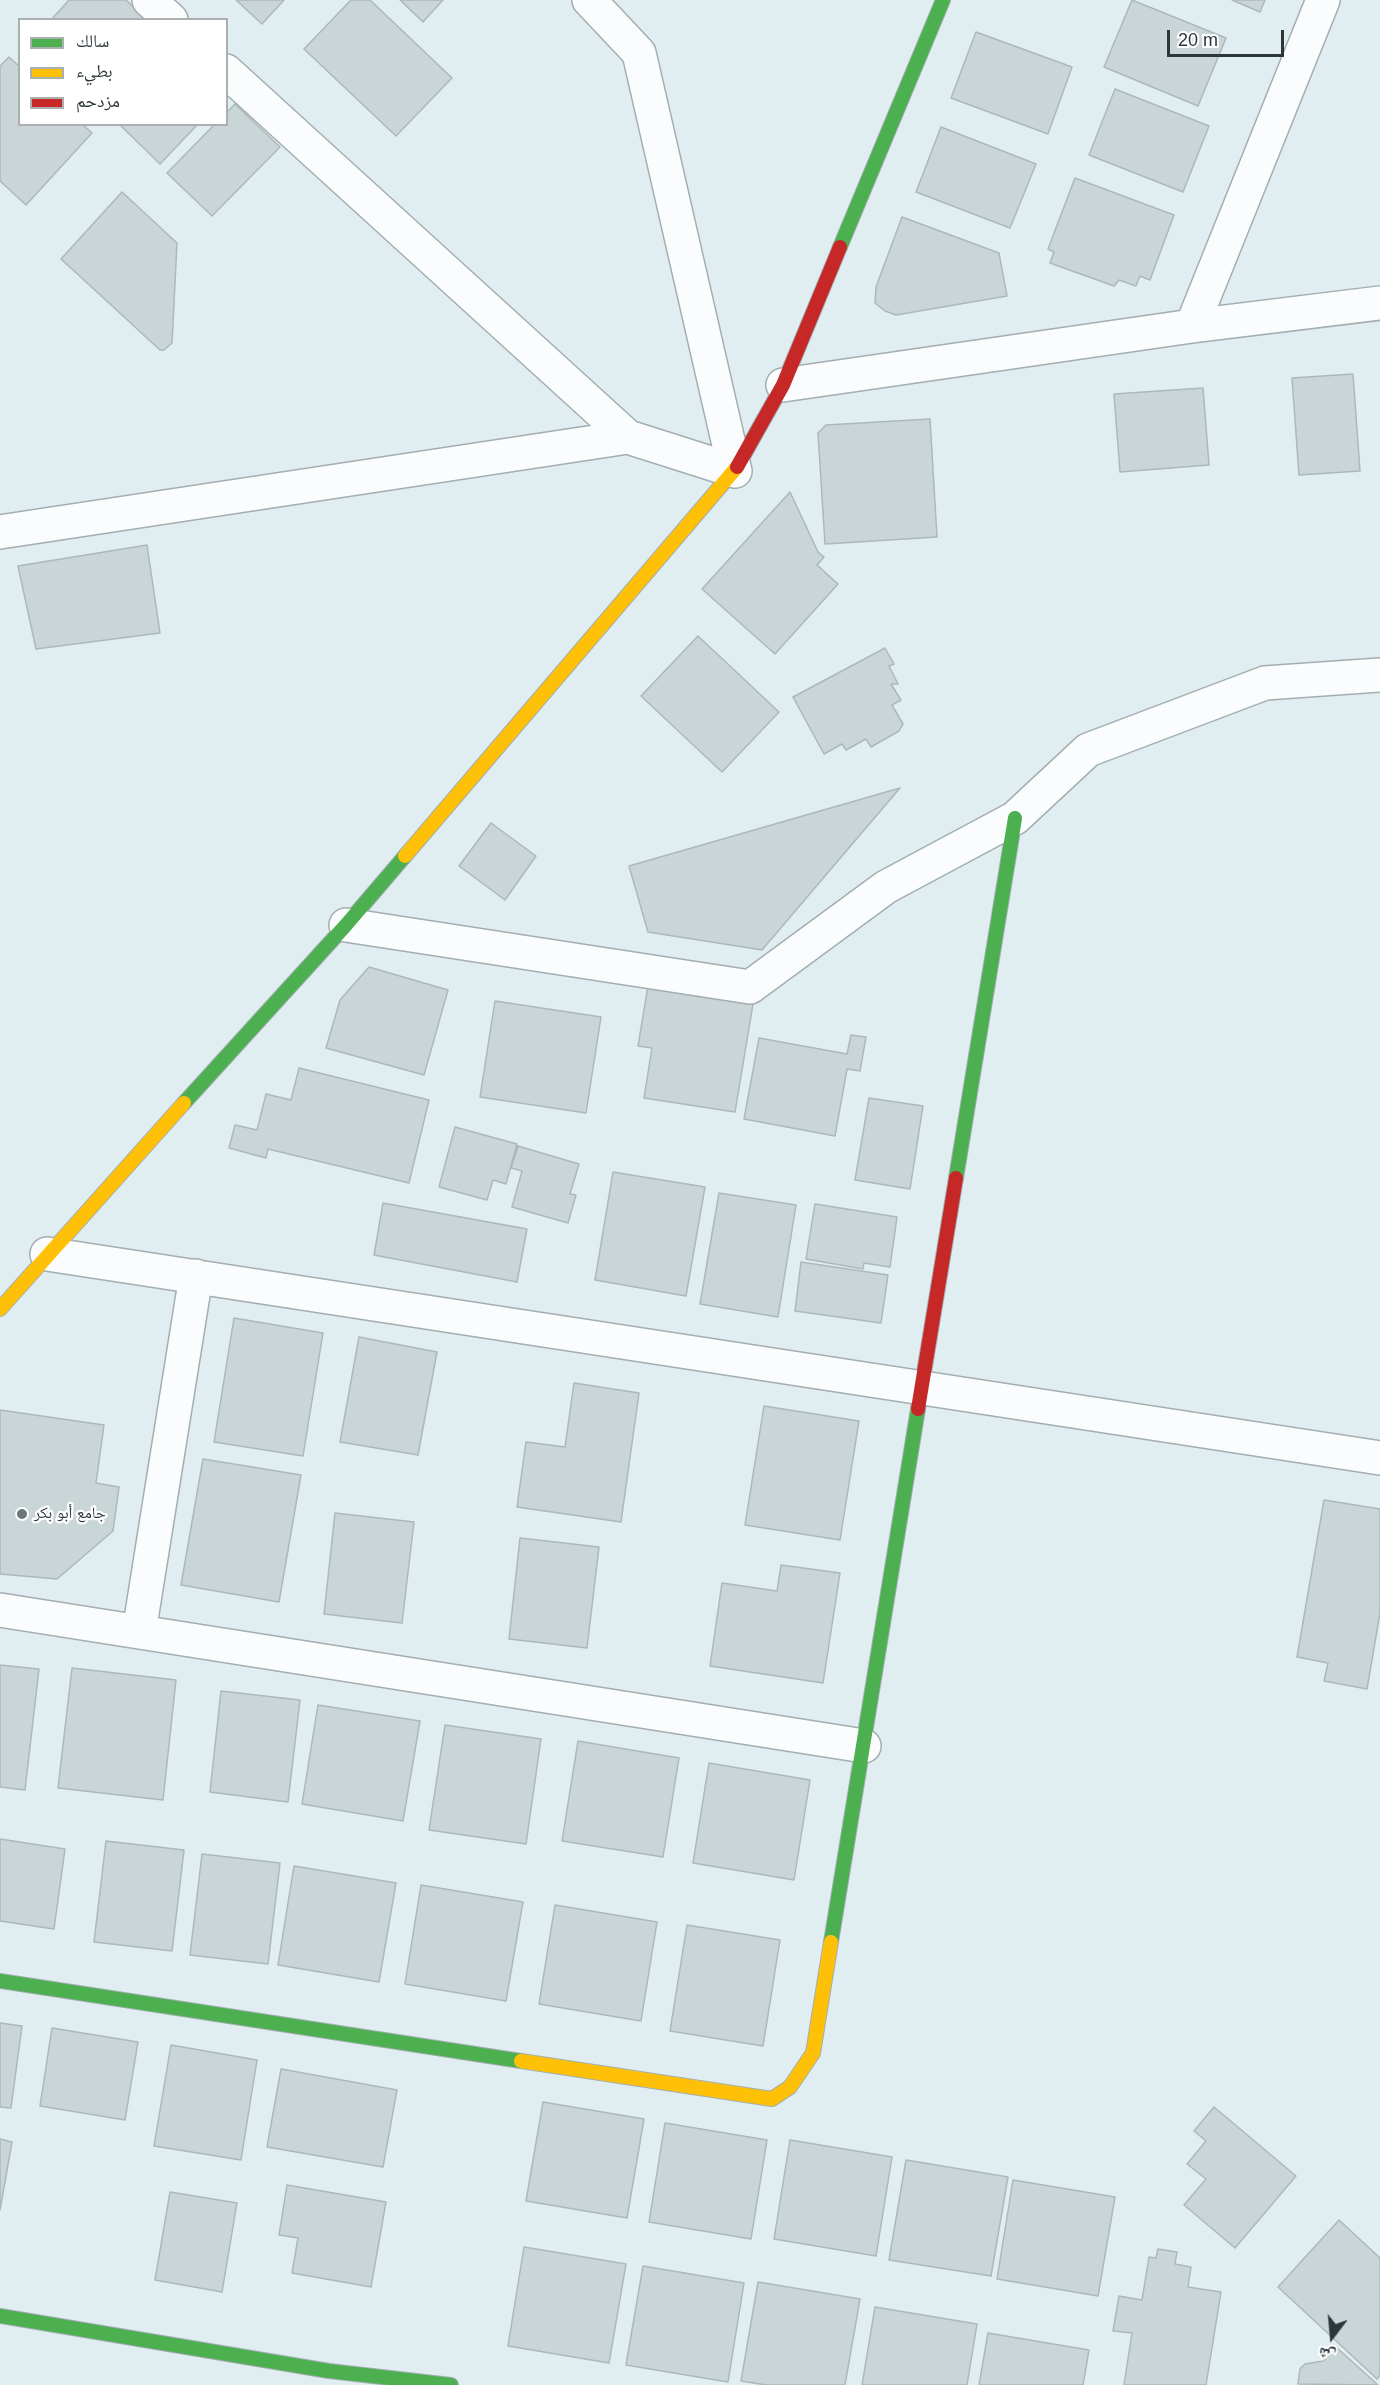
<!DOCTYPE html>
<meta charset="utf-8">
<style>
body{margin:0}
#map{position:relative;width:1380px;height:2385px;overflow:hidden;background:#e0eef2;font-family:Helvetica,"Noto Naskh Arabic",sans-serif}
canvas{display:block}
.legend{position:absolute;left:18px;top:18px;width:210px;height:108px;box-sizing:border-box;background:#fff;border:2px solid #abafb0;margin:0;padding:8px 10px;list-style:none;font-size:18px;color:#2d373a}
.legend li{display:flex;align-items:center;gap:12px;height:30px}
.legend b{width:30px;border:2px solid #abafb0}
.north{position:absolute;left:1302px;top:2307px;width:60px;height:60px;-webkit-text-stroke:4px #fff;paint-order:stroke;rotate:196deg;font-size:16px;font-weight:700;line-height:24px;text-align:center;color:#2d373a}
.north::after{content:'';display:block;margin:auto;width:21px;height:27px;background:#2d373a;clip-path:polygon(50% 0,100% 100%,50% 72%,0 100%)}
.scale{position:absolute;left:1167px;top:30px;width:117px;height:27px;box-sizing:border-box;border:3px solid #2d373a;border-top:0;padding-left:8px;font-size:18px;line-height:21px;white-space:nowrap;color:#2d373a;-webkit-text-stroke:4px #fff;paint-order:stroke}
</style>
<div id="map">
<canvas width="1380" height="2385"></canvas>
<ul class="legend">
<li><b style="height:8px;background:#4caf50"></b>سالك</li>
<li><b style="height:8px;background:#ffc107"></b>بطيء</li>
<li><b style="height:8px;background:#c62828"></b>مزدحم</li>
</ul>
<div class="north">ش</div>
<div class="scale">20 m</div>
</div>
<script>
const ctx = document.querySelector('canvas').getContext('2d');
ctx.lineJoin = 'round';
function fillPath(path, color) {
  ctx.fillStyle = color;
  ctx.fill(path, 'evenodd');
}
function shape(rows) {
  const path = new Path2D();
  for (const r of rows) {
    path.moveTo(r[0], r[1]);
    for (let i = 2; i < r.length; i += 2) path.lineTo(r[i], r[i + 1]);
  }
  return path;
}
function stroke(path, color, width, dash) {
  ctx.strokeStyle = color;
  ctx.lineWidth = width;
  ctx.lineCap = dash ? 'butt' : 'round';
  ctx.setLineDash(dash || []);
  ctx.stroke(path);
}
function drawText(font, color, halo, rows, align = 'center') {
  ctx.font = font + ' Helvetica,"Noto Naskh Arabic",sans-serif';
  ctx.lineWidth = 4.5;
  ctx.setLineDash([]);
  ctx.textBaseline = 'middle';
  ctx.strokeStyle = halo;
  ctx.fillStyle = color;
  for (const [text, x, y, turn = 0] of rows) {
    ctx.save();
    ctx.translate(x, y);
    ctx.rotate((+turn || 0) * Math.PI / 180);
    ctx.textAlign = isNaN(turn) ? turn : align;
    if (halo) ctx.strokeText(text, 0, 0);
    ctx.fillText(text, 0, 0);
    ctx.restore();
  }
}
const building = shape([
 [69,0,126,0,147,20,51,20,69,0],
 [236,0,284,0,262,24,236,0],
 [351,0,370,0,452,78,396,136,304,49,351,0],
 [400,0,443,0,423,22,400,0],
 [1132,0,1226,38,1198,106,1104,67,1132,0],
 [1232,0,1265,0,1260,12,1232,0],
 [976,32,1072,67,1048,134,951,98,976,32],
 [9,57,20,67,20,124,82,124,92,133,26,205,0,181,0,66,9,57],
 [1115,89,1209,126,1183,192,1089,155,1115,89],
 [235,104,280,147,212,216,167,173,215,124,226,124,226,113,235,104],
 [119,124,198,124,160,164,119,124],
 [941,127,1036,164,1010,228,916,192,941,127],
 [1075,178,1174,215,1150,280,1140,276,1136,286,1119,280,1114,286,1050,263,1054,252,1048,249,1075,178],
 [122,192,177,243,172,343,164,350,160,350,61,259,122,192],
 [902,217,999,253,1007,296,896,315,885,311,875,303,876,287,902,217],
 [1353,374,1360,471,1299,475,1292,378,1353,374],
 [1203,388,1209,465,1120,472,1114,394,1203,388],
 [930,419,937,537,825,544,818,433,826,425,930,419],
 [790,492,818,552,824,557,817,565,838,584,775,654,702,589,790,492],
 [147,545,160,633,36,649,18,566,147,545],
 [698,636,779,712,722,772,641,696,698,636],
 [885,648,894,664,889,666,898,684,891,684,901,700,892,705,903,724,899,731,871,747,866,739,846,750,842,744,824,754,793,697,885,648],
 [900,788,762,950,648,932,629,866,900,788],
 [491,823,536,856,505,900,459,866,491,823],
 [369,967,448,990,424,1075,326,1048,340,1000,369,967],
 [648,986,753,1004,735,1112,644,1098,652,1048,638,1046,648,986],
 [495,1001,601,1017,586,1113,480,1097,495,1001],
 [851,1035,866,1037,860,1071,847,1069,835,1136,744,1119,759,1038,847,1054,851,1035],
 [299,1068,429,1100,409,1183,268,1149,266,1158,229,1148,235,1125,257,1130,266,1094,291,1100,299,1068],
 [869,1098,923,1106,910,1189,855,1180,869,1098],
 [455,1127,517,1144,506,1184,493,1180,487,1200,439,1187,455,1127],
 [518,1146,579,1164,570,1194,576,1195,568,1223,512,1207,522,1171,511,1168,518,1146],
 [613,1172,705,1187,686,1296,595,1280,613,1172],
 [719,1193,796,1205,778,1317,700,1304,719,1193],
 [383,1203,527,1229,517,1282,374,1255,383,1203],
 [815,1204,897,1217,890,1267,864,1263,863,1269,806,1259,815,1204],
 [801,1262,888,1275,881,1323,795,1311,801,1262],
 [234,1318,323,1333,303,1456,214,1442,234,1318],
 [359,1337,437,1352,418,1455,340,1442,359,1337],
 [574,1383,639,1393,621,1522,517,1507,526,1442,565,1447,574,1383],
 [764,1406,859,1421,840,1540,745,1525,764,1406],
 [0,1410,104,1425,96,1483,119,1487,113,1531,57,1579,0,1574,0,1410],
 [203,1459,301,1475,279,1602,181,1585,203,1459],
 [1324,1500,1380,1509,1380,1613,1367,1689,1324,1681,1328,1663,1297,1657,1324,1500],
 [335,1513,414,1522,402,1623,324,1614,335,1513],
 [520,1538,599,1547,587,1648,509,1639,520,1538],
 [781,1565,840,1573,823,1683,710,1666,722,1583,777,1591,781,1565],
 [0,1665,39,1669,25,1790,0,1787,0,1665],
 [72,1668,176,1680,163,1800,58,1788,72,1668],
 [221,1691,300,1700,288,1802,210,1792,221,1691],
 [318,1705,420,1721,403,1821,302,1804,318,1705],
 [445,1725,541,1739,526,1844,429,1830,445,1725],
 [578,1741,679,1758,663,1857,562,1841,578,1741],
 [709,1763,810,1780,794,1880,693,1863,709,1763],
 [0,1839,65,1849,54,1929,0,1921,0,1839],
 [106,1841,184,1850,172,1951,94,1942,106,1841],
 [202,1854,280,1863,268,1964,190,1955,202,1854],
 [294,1866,396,1883,379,1982,278,1965,294,1866],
 [421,1885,523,1902,506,2001,405,1984,421,1885],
 [555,1905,657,1922,641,2021,539,2004,555,1905],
 [687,1925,780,1940,763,2046,670,2031,687,1925],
 [0,2023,22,2026,11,2108,0,2107,0,2023],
 [52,2028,138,2042,125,2120,40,2106,52,2028],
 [171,2045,257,2060,241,2160,154,2146,171,2045],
 [281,2069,397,2090,383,2167,267,2147,281,2069],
 [543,2102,644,2119,627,2218,526,2201,543,2102],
 [1214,2107,1296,2176,1235,2248,1184,2205,1206,2179,1187,2164,1206,2141,1194,2131,1214,2107],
 [665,2123,767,2140,751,2239,649,2222,665,2123],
 [0,2139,12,2142,0,2210,0,2139],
 [790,2140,892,2157,876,2256,774,2239,790,2140],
 [906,2160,1008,2177,991,2276,889,2260,906,2160],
 [1013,2180,1115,2197,1098,2296,997,2279,1013,2180],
 [287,2185,386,2202,371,2287,292,2273,298,2238,279,2235,287,2185],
 [170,2192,237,2203,222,2292,155,2280,170,2192],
 [1339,2220,1380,2258,1380,2375,1377,2379,1278,2287,1339,2220],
 [524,2247,626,2264,609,2363,508,2346,524,2247],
 [1158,2249,1177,2252,1175,2264,1191,2267,1188,2287,1221,2292,1206,2385,1124,2385,1132,2333,1113,2331,1119,2296,1142,2300,1149,2257,1156,2258,1158,2249],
 [643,2266,744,2283,728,2382,626,2365,643,2266],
 [758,2282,860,2299,845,2385,766,2385,741,2381,758,2282],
 [875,2307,977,2324,967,2385,862,2385,875,2307],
 [988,2333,1089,2350,1083,2385,979,2385,988,2333],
 [1336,2347,1378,2385,1298,2384,1300,2369,1305,2364,1323,2361,1336,2347]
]);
fillPath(building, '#c9d5d7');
stroke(building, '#acb8b9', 1.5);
const street = shape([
 [149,0,171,20],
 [589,0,639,53,735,471],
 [226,71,628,437,735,471],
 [1192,326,1323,0],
 [783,385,1192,326,1380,303],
 [0,532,628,437],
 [346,925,750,987,886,887,1015,818,1088,750,1265,683,1380,675],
 [47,1254,1380,1458],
 [0,1610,864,1746],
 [139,1632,196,1276]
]);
const fast = shape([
 [840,247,943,0],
 [184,1103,346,925,405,856],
 [956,1178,1015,818],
 [831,1942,918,1409],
 [0,1981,521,2061],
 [0,2316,329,2371,451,2385]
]);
const slow = shape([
 [405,856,737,467],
 [0,1309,184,1103],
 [521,2061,772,2099,790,2087,813,2053,831,1942]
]);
const jam = shape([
 [737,467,783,385,840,247],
 [918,1409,956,1178]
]);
stroke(street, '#a3aeb1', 36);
stroke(fast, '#a3aeb1', 16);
stroke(slow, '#a3aeb1', 16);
stroke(jam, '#a3aeb1', 16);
stroke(street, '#fafcfd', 33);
stroke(fast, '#4caf50', 14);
stroke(slow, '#ffc107', 14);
stroke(jam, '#c62828', 14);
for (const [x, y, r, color] of [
 [22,1514,6,"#6c777a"]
]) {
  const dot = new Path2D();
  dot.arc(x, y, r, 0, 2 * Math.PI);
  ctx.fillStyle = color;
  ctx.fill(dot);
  stroke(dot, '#fff', 2);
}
drawText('16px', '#2d373a', '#fff', [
 ["جامع أبو بكر",34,1514]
], 'left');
</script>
